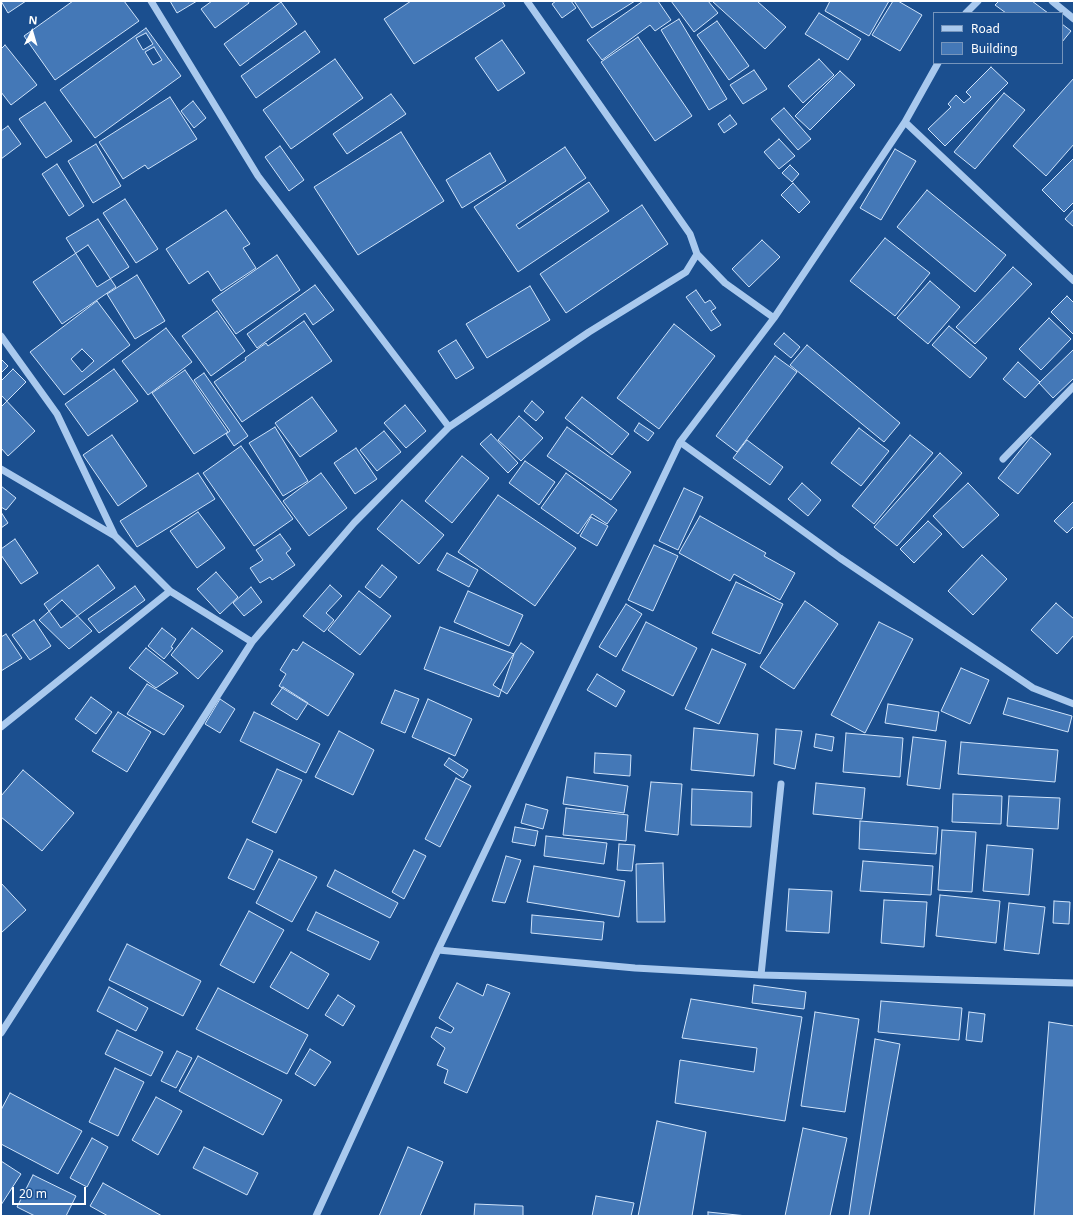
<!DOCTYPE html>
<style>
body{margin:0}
#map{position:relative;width:1075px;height:1217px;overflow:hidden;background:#1b4f8f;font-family:"Noto Sans",sans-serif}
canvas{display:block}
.frame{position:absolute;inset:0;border:2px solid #fff;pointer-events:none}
.legend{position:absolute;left:933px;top:12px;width:130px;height:52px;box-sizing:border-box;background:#1b4f8f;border:1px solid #7695bc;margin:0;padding:5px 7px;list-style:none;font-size:12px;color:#fff}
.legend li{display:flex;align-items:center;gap:8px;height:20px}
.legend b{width:20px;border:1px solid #7695bc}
.north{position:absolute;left:12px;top:12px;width:40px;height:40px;-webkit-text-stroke:3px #1b4f8f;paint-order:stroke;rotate:5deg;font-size:11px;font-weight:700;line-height:16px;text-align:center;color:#fff}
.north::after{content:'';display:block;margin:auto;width:14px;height:18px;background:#fff;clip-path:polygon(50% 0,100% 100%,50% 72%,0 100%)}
.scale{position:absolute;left:12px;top:1187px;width:74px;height:18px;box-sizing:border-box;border:2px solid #fff;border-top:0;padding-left:5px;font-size:12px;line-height:14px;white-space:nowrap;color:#fff;-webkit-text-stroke:3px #1b4f8f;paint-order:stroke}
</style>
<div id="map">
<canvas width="1075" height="1217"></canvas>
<div class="frame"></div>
<ul class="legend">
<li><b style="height:5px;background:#a9c9ee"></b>Road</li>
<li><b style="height:11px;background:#4478b7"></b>Building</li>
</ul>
<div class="north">N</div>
<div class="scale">20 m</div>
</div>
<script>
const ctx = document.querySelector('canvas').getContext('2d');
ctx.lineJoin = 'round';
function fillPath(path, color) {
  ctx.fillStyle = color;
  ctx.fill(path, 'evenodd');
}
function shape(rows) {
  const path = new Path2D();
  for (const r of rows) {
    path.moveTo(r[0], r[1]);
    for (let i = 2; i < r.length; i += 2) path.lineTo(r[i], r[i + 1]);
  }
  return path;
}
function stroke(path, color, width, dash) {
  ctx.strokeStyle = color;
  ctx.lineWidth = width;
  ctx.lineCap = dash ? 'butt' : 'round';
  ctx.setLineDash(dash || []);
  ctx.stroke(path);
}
const building = shape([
 [1,1,26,1,8,13,1,1],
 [73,1,124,1,139,21,55,80,24,36,73,1],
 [170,1,197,1,177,13,170,1],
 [212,1,248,1,249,3,215,28,201,9,212,1],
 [411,1,502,1,505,6,414,64,384,19,411,1],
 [556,1,571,1,576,8,562,18,552,4,556,1],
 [574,1,635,1,592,28,574,1],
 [643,1,658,1,671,20,655,31,650,25,602,60,587,40,643,1],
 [671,1,708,1,718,13,694,32,671,1],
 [712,1,757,1,786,27,765,49,712,1],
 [830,1,889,1,869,36,825,11,830,1],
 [893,1,898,1,922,15,900,51,872,35,893,1],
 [999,1,1032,1,1048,13,1006,13,995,5,999,1],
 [281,2,297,24,240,66,224,44,281,2],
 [819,13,861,39,848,60,805,34,819,13],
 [679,19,727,99,709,110,661,30,679,19],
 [717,21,749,66,729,80,697,35,717,21],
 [1062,24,1071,31,1062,42,1062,24],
 [146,28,181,76,95,138,60,90,146,28],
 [305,31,320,52,256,98,241,76,305,31],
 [146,33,153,44,143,50,136,38,146,33],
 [638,37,692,116,655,141,601,62,638,37],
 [502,40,525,73,498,91,475,58,502,40],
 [5,45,37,85,11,105,1,92,1,49,5,45],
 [154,47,162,60,153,65,145,52,154,47],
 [335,59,363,98,291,149,263,110,335,59],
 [819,59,834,75,803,103,788,86,819,59],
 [991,67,1008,83,945,146,928,129,951,107,948,104,956,95,964,103,971,97,966,92,991,67],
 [754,70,767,89,743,104,730,85,754,70],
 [840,71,855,85,810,130,795,116,840,71],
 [1074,78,1074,144,1046,176,1013,146,1074,78],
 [1004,93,1025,110,975,169,954,152,1004,93],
 [391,94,406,114,347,154,333,134,391,94],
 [170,97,197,139,148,169,145,165,123,179,99,142,170,97],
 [193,101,206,118,194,128,181,111,193,101],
 [45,102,72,141,46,158,19,119,45,102],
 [784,108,811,139,798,150,771,119,784,108],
 [730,115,737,124,724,133,718,124,730,115],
 [8,126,21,144,1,159,1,131,8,126],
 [401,132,444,201,358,255,314,187,401,132],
 [779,139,795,156,779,169,764,152,779,139],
 [96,144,121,186,93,203,68,161,96,144],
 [280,146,304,180,289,191,265,157,280,146],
 [565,147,586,178,516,225,519,229,589,182,609,211,518,272,474,207,565,147],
 [895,149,916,161,881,220,860,208,895,149],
 [490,153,506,181,462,208,446,180,490,153],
 [1074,158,1074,202,1064,212,1042,190,1074,158],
 [57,164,84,206,69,216,42,174,57,164],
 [790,165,799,174,792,182,782,173,790,165],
 [793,183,810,202,799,213,781,195,793,183],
 [927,190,1006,255,975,292,897,227,927,190],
 [125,199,158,249,136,263,103,213,125,199],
 [642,205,668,244,566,313,540,274,642,205],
 [1074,209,1074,227,1065,219,1074,209],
 [226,210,250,244,243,248,256,268,221,291,208,271,189,284,166,249,226,210],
 [98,219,129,267,97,287,66,238,98,219],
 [885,238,930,273,895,316,850,281,885,238],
 [762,240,780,257,749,287,732,269,762,240],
 [88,245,116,287,62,324,33,282,88,245],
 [277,255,300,290,236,334,212,300,277,255],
 [1013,267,1032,284,975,344,956,327,1013,267],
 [137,275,165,321,135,339,107,294,137,275],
 [930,281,960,307,928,344,897,318,930,281],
 [315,285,334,310,313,325,305,313,257,348,247,334,315,285],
 [530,286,550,320,487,358,466,324,530,286],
 [696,290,705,303,710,300,716,308,711,311,721,325,711,331,686,297,696,290],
 [1067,296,1074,303,1074,335,1051,312,1067,296],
 [97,301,130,345,64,395,30,352,97,301],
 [82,349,94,361,82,372,71,359,82,349],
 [217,311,245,351,211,376,182,336,217,311],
 [1049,318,1071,339,1041,370,1019,349,1049,318],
 [304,321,332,361,242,422,214,382,246,360,245,358,266,343,268,346,304,321],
 [674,324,715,356,659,429,617,398,674,324],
 [949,326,987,358,970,378,932,345,949,326],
 [166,328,192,362,148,395,122,361,166,328],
 [784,333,800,347,791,358,774,344,784,333],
 [456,340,474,368,456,379,438,351,456,340],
 [807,345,900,423,884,442,790,365,807,345],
 [1074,349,1074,378,1053,398,1039,383,1074,349],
 [775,356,797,372,737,452,716,436,775,356],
 [1,359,8,366,1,373,1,359],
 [1018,362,1040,382,1025,398,1003,379,1018,362],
 [13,369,26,382,1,407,1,381,13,369],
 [114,369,138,401,88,436,65,404,114,369],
 [185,370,228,432,194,454,152,393,185,370],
 [204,373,248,436,234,446,226,434,230,431,194,380,204,373],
 [1,395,35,431,8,456,1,448,1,395],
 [312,397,337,431,300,457,275,423,312,397],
 [582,397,629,434,612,455,565,418,582,397],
 [532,401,544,412,536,421,524,411,532,401],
 [405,405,426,431,406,448,384,423,405,405],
 [519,416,543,438,521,461,498,440,519,416],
 [639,423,654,433,648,441,634,431,639,423],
 [275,427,308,481,283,496,249,443,275,427],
 [567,427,631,472,611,500,547,456,567,427],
 [859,428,889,451,861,486,831,463,859,428],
 [384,431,401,452,377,471,360,450,384,431],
 [491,434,518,463,508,473,480,444,491,434],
 [112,435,147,486,118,506,83,455,112,435],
 [910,435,933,453,874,524,852,506,910,435],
 [1031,437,1051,454,1018,494,998,478,1031,437],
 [747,440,783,467,770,485,733,458,747,440],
 [241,446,293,519,254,546,203,473,241,446],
 [356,448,377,479,355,494,334,463,356,448],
 [940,453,962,473,897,546,874,527,940,453],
 [462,456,489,478,452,523,425,501,462,456],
 [525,461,555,482,539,505,509,483,525,461],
 [198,473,215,499,137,547,120,521,198,473],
 [321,473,347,508,309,536,283,501,321,473],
 [566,473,617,510,607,524,592,514,578,534,541,508,566,473],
 [802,483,821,500,808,516,788,499,802,483],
 [968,483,999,515,963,548,933,516,968,483],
 [1,486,16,498,6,510,1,507,1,486],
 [684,488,703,497,678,550,659,541,684,488],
 [498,495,576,548,535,606,458,552,498,495],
 [402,500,444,535,419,564,377,529,402,500],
 [1074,501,1074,526,1067,533,1054,521,1074,501],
 [1,512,8,523,1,528,1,512],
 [198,512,225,548,197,568,170,531,198,512],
 [700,516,766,553,764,556,795,573,780,600,734,574,730,581,679,553,700,516],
 [591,517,608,526,597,546,580,536,591,517],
 [928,521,942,534,914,563,900,549,928,521],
 [280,534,291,549,286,553,295,565,272,580,270,577,260,583,250,568,263,560,256,550,280,534],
 [15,539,38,573,21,584,1,555,1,549,15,539],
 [654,545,678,556,653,611,628,600,654,545],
 [447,553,478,570,469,587,437,570,447,553],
 [982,555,1007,579,973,615,948,591,982,555],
 [98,565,115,588,61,628,44,604,98,565],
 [382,565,397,577,380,598,365,587,382,565],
 [216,572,238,597,220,614,197,589,216,572],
 [736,582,783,604,760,654,712,633,736,582],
 [330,585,342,596,326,613,334,620,324,632,303,616,330,585],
 [135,586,145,600,99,633,88,619,135,586],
 [251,587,262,602,244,616,233,603,251,587],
 [359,591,391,616,360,655,328,630,359,591],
 [468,591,523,615,509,646,454,622,468,591],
 [62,600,92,631,69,649,39,620,62,600],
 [805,601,838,624,794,689,760,667,805,601],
 [1056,603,1074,619,1074,635,1057,654,1031,630,1056,603],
 [626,604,642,614,616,657,599,647,626,604],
 [34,620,51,646,30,660,12,635,34,620],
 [646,622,697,648,673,696,622,670,646,622],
 [879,622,913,639,865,733,831,715,879,622],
 [440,627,514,654,499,697,424,669,440,627],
 [162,628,176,639,171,647,173,648,164,659,148,646,162,628],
 [192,628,223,651,198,679,171,655,192,628],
 [6,634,22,658,1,671,1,637,6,634],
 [303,642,354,674,328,716,279,686,286,674,280,670,293,649,297,651,303,642],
 [521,643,534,652,507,694,493,685,521,643],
 [146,648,178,673,156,688,129,668,146,648],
 [712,649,746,664,719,724,685,709,712,649],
 [961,668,989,680,970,724,941,711,961,668],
 [597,674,625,691,616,707,587,690,597,674],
 [147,684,184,706,164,735,127,714,147,684],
 [283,687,308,703,297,720,271,704,283,687],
 [395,690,419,699,405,733,381,723,395,690],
 [91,697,112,712,96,734,75,719,91,697],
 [1008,698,1072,716,1068,732,1003,714,1008,698],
 [220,699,235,709,220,733,205,724,220,699],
 [428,699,472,719,455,756,412,737,428,699],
 [888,704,939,712,936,731,885,723,888,704],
 [118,712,151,732,127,772,92,751,118,712],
 [254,712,320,744,306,773,240,741,254,712],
 [694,728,758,734,754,776,691,770,694,728],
 [776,729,802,731,795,769,774,764,776,729],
 [339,731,374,750,353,795,315,777,339,731],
 [846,733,903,738,900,777,843,772,846,733],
 [816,734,834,737,832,751,814,747,816,734],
 [913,737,946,741,940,789,907,785,913,737],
 [961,742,1058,750,1055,782,958,774,961,742],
 [595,753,631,755,630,776,594,773,595,753],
 [449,758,468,770,463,778,444,765,449,758],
 [277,769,302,780,276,833,252,822,277,769],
 [23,770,74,813,42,851,1,817,1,796,23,770],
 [567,777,628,786,624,813,563,804,567,777],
 [456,778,471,786,440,847,425,839,456,778],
 [651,782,682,784,678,835,645,831,651,782],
 [816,783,865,788,862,819,813,814,816,783],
 [692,789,752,792,751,827,691,825,692,789],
 [953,794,1002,796,1001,824,952,822,953,794],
 [1009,796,1060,798,1058,829,1007,826,1009,796],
 [526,804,548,810,543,829,521,823,526,804],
 [566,808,628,815,626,841,563,835,566,808],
 [860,821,938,827,936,854,859,849,860,821],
 [515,827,538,831,535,846,512,842,515,827],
 [942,830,976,832,972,892,938,890,942,830],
 [546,836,607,843,604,864,544,856,546,836],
 [247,839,273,851,254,890,228,878,247,839],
 [619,844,635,845,632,871,617,870,619,844],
 [987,845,1033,849,1029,895,983,891,987,845],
 [414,850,426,856,404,899,392,892,414,850],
 [506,856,521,860,505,903,492,901,506,856],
 [279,859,317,877,292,922,256,903,279,859],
 [863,861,933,866,931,895,860,891,863,861],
 [663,863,665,922,637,922,636,864,663,863],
 [534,866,625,881,619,917,527,902,534,866],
 [335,870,398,903,390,918,327,886,335,870],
 [1,883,26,910,1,933,1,883],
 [789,889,832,891,829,933,786,931,789,889],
 [940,895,1000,901,996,943,936,936,940,895],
 [884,900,927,902,924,947,881,943,884,900],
 [1054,901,1070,902,1069,924,1053,923,1054,901],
 [1009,903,1045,907,1039,954,1004,950,1009,903],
 [249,911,284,930,254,983,220,965,249,911],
 [316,912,379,942,370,960,307,930,316,912],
 [532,915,604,922,602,940,531,933,532,915],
 [127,944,201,981,183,1016,109,980,127,944],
 [291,952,329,974,308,1009,270,987,291,952],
 [457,983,483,996,487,984,510,993,467,1093,444,1083,448,1070,437,1065,445,1048,431,1037,436,1027,451,1033,454,1028,439,1018,457,983],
 [754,985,806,992,804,1009,752,1003,754,985],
 [109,987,148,1008,136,1031,97,1011,109,987],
 [218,988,308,1035,287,1074,196,1029,218,988],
 [338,995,355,1006,343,1026,325,1015,338,995],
 [691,999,802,1017,785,1121,675,1103,680,1060,754,1072,757,1048,682,1038,691,999],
 [881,1001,962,1008,959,1040,878,1032,881,1001],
 [815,1012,859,1019,845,1112,801,1106,815,1012],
 [969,1012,985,1014,982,1042,966,1040,969,1012],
 [1049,1022,1074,1026,1074,1216,1034,1216,1049,1022],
 [117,1030,163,1052,151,1076,105,1054,117,1030],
 [875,1039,900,1044,869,1216,849,1216,875,1039],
 [310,1049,331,1062,315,1086,295,1074,310,1049],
 [177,1051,192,1058,176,1088,161,1081,177,1051],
 [198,1056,282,1100,263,1135,179,1091,198,1056],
 [115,1068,144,1082,118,1136,89,1122,115,1068],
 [10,1093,82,1131,58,1174,1,1144,1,1110,10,1093],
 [156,1097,182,1111,158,1155,132,1140,156,1097],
 [657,1121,706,1132,692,1216,638,1216,657,1121],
 [803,1128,847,1138,830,1216,785,1216,803,1128],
 [92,1138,108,1147,87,1187,70,1178,92,1138],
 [204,1147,258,1173,247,1195,193,1168,204,1147],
 [408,1147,443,1162,420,1216,379,1216,408,1147],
 [1,1161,21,1174,1,1205,1,1161],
 [33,1175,76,1196,66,1216,35,1216,17,1207,33,1175],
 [103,1183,162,1216,108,1216,90,1206,103,1183],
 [596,1196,634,1203,631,1216,592,1216,596,1196],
 [475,1204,523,1206,523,1216,474,1216,475,1204],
 [708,1212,747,1216,708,1216,708,1212]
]);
fillPath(building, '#4478b7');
stroke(building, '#cfe3fa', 1);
stroke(shape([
 [151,1,258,176,449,427],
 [527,1,690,234,697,254,725,283,774,318],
 [1052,1,1074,19],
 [966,13,978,1],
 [905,122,1074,281],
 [1,336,57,414,115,536],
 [680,442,840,558,1033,688,1074,704],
 [1003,459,1074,386],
 [1,469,115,536,170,591,252,642],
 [1,727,170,591],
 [438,950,635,968,761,975,1074,983],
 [761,975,781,784],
 [1,1033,252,642,354,523,449,427,589,332,686,272,697,254],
 [316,1216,438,950,680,442,774,318,905,122,938,63]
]), '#a9c9ee', 7);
</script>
